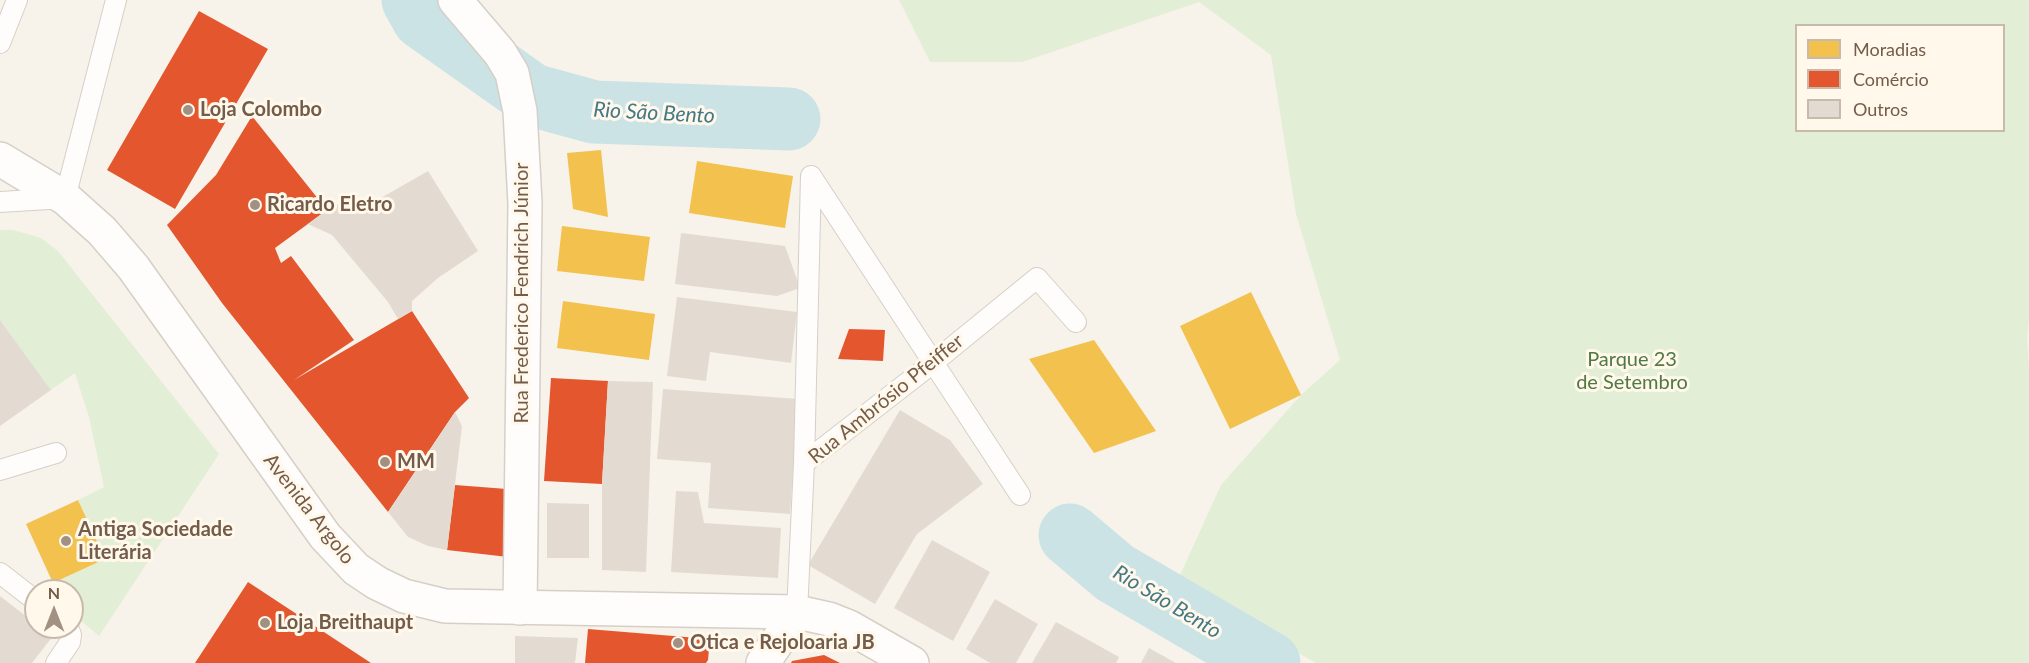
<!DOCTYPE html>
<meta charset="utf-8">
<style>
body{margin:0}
#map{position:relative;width:2029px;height:663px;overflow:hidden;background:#f7f3ea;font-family:Lato,sans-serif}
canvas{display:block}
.legend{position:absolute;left:1795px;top:24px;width:210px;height:108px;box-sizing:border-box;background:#fff8eb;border:2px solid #c7baab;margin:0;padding:8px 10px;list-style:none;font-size:18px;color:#745c4a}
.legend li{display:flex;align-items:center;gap:12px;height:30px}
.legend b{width:30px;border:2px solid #c7baab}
.north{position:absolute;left:24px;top:579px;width:60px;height:60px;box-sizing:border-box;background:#fff8eb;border:2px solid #c7baab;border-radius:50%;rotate:0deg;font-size:16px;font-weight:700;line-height:24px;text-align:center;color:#745c4a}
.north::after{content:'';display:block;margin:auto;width:21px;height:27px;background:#a29182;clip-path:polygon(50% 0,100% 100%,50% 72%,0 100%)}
</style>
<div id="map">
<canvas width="2029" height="663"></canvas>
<ul class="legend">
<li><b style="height:16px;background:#f2c14e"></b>Moradias</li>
<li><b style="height:16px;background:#e4572e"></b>Comércio</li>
<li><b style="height:16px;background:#e3dbd2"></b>Outros</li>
</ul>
<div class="north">N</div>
</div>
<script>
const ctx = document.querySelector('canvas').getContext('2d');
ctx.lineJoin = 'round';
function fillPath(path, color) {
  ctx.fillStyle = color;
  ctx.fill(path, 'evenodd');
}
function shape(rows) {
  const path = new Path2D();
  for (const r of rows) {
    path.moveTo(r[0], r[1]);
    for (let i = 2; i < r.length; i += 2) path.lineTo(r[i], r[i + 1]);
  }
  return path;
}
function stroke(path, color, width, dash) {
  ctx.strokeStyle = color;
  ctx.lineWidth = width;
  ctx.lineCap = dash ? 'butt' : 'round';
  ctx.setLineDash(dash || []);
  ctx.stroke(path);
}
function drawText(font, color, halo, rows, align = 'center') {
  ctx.font = font + ' Lato,sans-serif';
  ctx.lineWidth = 6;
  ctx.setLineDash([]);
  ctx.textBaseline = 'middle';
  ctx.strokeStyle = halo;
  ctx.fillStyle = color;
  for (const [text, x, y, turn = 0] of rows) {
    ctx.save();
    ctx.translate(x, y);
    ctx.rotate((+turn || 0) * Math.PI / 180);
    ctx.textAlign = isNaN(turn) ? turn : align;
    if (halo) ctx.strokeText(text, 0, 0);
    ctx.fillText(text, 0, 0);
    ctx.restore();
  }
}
fillPath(shape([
 [899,0,2029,0,2029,320,2027,339,2029,367,2029,663,1316,663,1176,584,1221,485,1301,395,1340,360,1296,214,1271,55,1199,2,1022,62,930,62],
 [1796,26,2004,26,2004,130,1796,130],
 [0,230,13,230,41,238,58,251,219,454,99,636,72,613,72,591,47,591,44,588,105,559,78,500,104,487,89,417,75,373,51,390,0,320]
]), '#e2eed5');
fillPath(shape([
 [601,150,608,217,573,209,567,153],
 [697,161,793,176,785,228,689,213],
 [562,226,650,237,644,281,557,271],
 [1251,292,1301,395,1230,429,1180,326],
 [563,301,655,314,649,360,557,348],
 [1094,340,1156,431,1094,453,1029,359],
 [78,500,105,559,53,583,26,524]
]), '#f2c14e');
fillPath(shape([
 [199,11,268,49,175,209,107,170],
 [252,116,327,210,275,248,281,263,291,256,354,340,294,380,412,311,469,398,455,412,388,512,222,303,167,225,216,175],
 [849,329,885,330,883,361,838,359],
 [551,378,608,381,602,484,544,481],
 [455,485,507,489,508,557,447,550],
 [248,582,371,663,195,663],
 [588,629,710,639,708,660,706,663,585,663],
 [824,655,840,663,791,663,792,661]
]), '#e4572e');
stroke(shape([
 [413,0,423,18,532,95,594,112,789,119],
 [1070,535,1115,573,1269,663]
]), '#cce3e6', 63);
fillPath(shape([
 [428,171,478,251,438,278,412,301,412,311,398,319,388,302,332,235,308,224,327,210,319,200,360,210],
 [681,233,785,246,800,288,777,296,675,284],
 [677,297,797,312,791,363,710,352,706,381,667,376],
 [0,320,51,390,0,426],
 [608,381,653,382,646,572,602,570,602,484],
 [663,389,798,399,790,514,708,508,711,463,657,459],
 [900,410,950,440,983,484,917,534,875,604,808,565],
 [455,412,462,426,447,550,428,546,408,537,388,512],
 [676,491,698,492,704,523,781,528,778,578,671,572],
 [547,503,589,504,589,558,547,558],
 [932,540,990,572,953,641,894,608],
 [0,596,36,624,36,627,40,627,53,636,32,663,0,663],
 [995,599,1038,624,1016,663,990,663,966,649],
 [1056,622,1119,657,1116,663,1032,663],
 [515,636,578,638,575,663,515,663],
 [1149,648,1176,663,1141,663]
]), '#e3dbd2');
const lane = shape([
 [0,43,17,0],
 [0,202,65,198,116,0],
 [804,463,811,176,1020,495],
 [0,470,56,453],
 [0,573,36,601],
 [797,612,804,463,934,362,1037,278,1076,322],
 [56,663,70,642,71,635,68,627]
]);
const street = shape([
 [455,0,500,53,512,73,520,111,525,203,520,608]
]);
const secondary = shape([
 [0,159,65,198,102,231,133,267,325,536,356,569,377,583,404,596,445,606,797,612,829,619,849,627,912,663],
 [763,663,797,612]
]);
stroke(lane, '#d5cfc7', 22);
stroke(street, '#d5cfc7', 36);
stroke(secondary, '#d6cfc6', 36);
stroke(lane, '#fefdfc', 20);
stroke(street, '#fefdfc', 33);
stroke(secondary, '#fefdfc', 33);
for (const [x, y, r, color] of [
 [188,110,6,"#a29182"],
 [255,205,6,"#a29182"],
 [385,462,6,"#a29182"],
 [66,541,6,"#a29182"],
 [265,623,6,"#a29182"],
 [678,643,6,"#a29182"]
]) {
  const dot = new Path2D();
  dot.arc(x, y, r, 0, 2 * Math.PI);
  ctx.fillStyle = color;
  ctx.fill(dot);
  stroke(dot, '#fff8eb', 2);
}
drawText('bold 20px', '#745c4a', '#fff8eb', [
 ["Loja Colombo",200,110],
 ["Ricardo Eletro",267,205],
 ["MM",397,462],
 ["Antiga Sociedade",78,530],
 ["Literária",78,553],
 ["Loja Breithaupt",277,623],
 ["Otica e Rejoloaria JB",690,643]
], 'left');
drawText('20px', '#745c4a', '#fff8eb', [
 ["Rua Frederico Fendrich Júnior",522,293,-90],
 ["Rua Ambrósio Pfeiffer",886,399,-39],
 ["Avenida Argolo",309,509,52]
]);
drawText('20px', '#4f7a42', '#fff8eb', [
 ["Parque 23",1632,360],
 ["de Setembro",1632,383]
]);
drawText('italic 21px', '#447887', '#fff8eb', [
 ["Rio São Bento",654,113,3],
 ["Rio São Bento",1167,602,31]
]);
</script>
